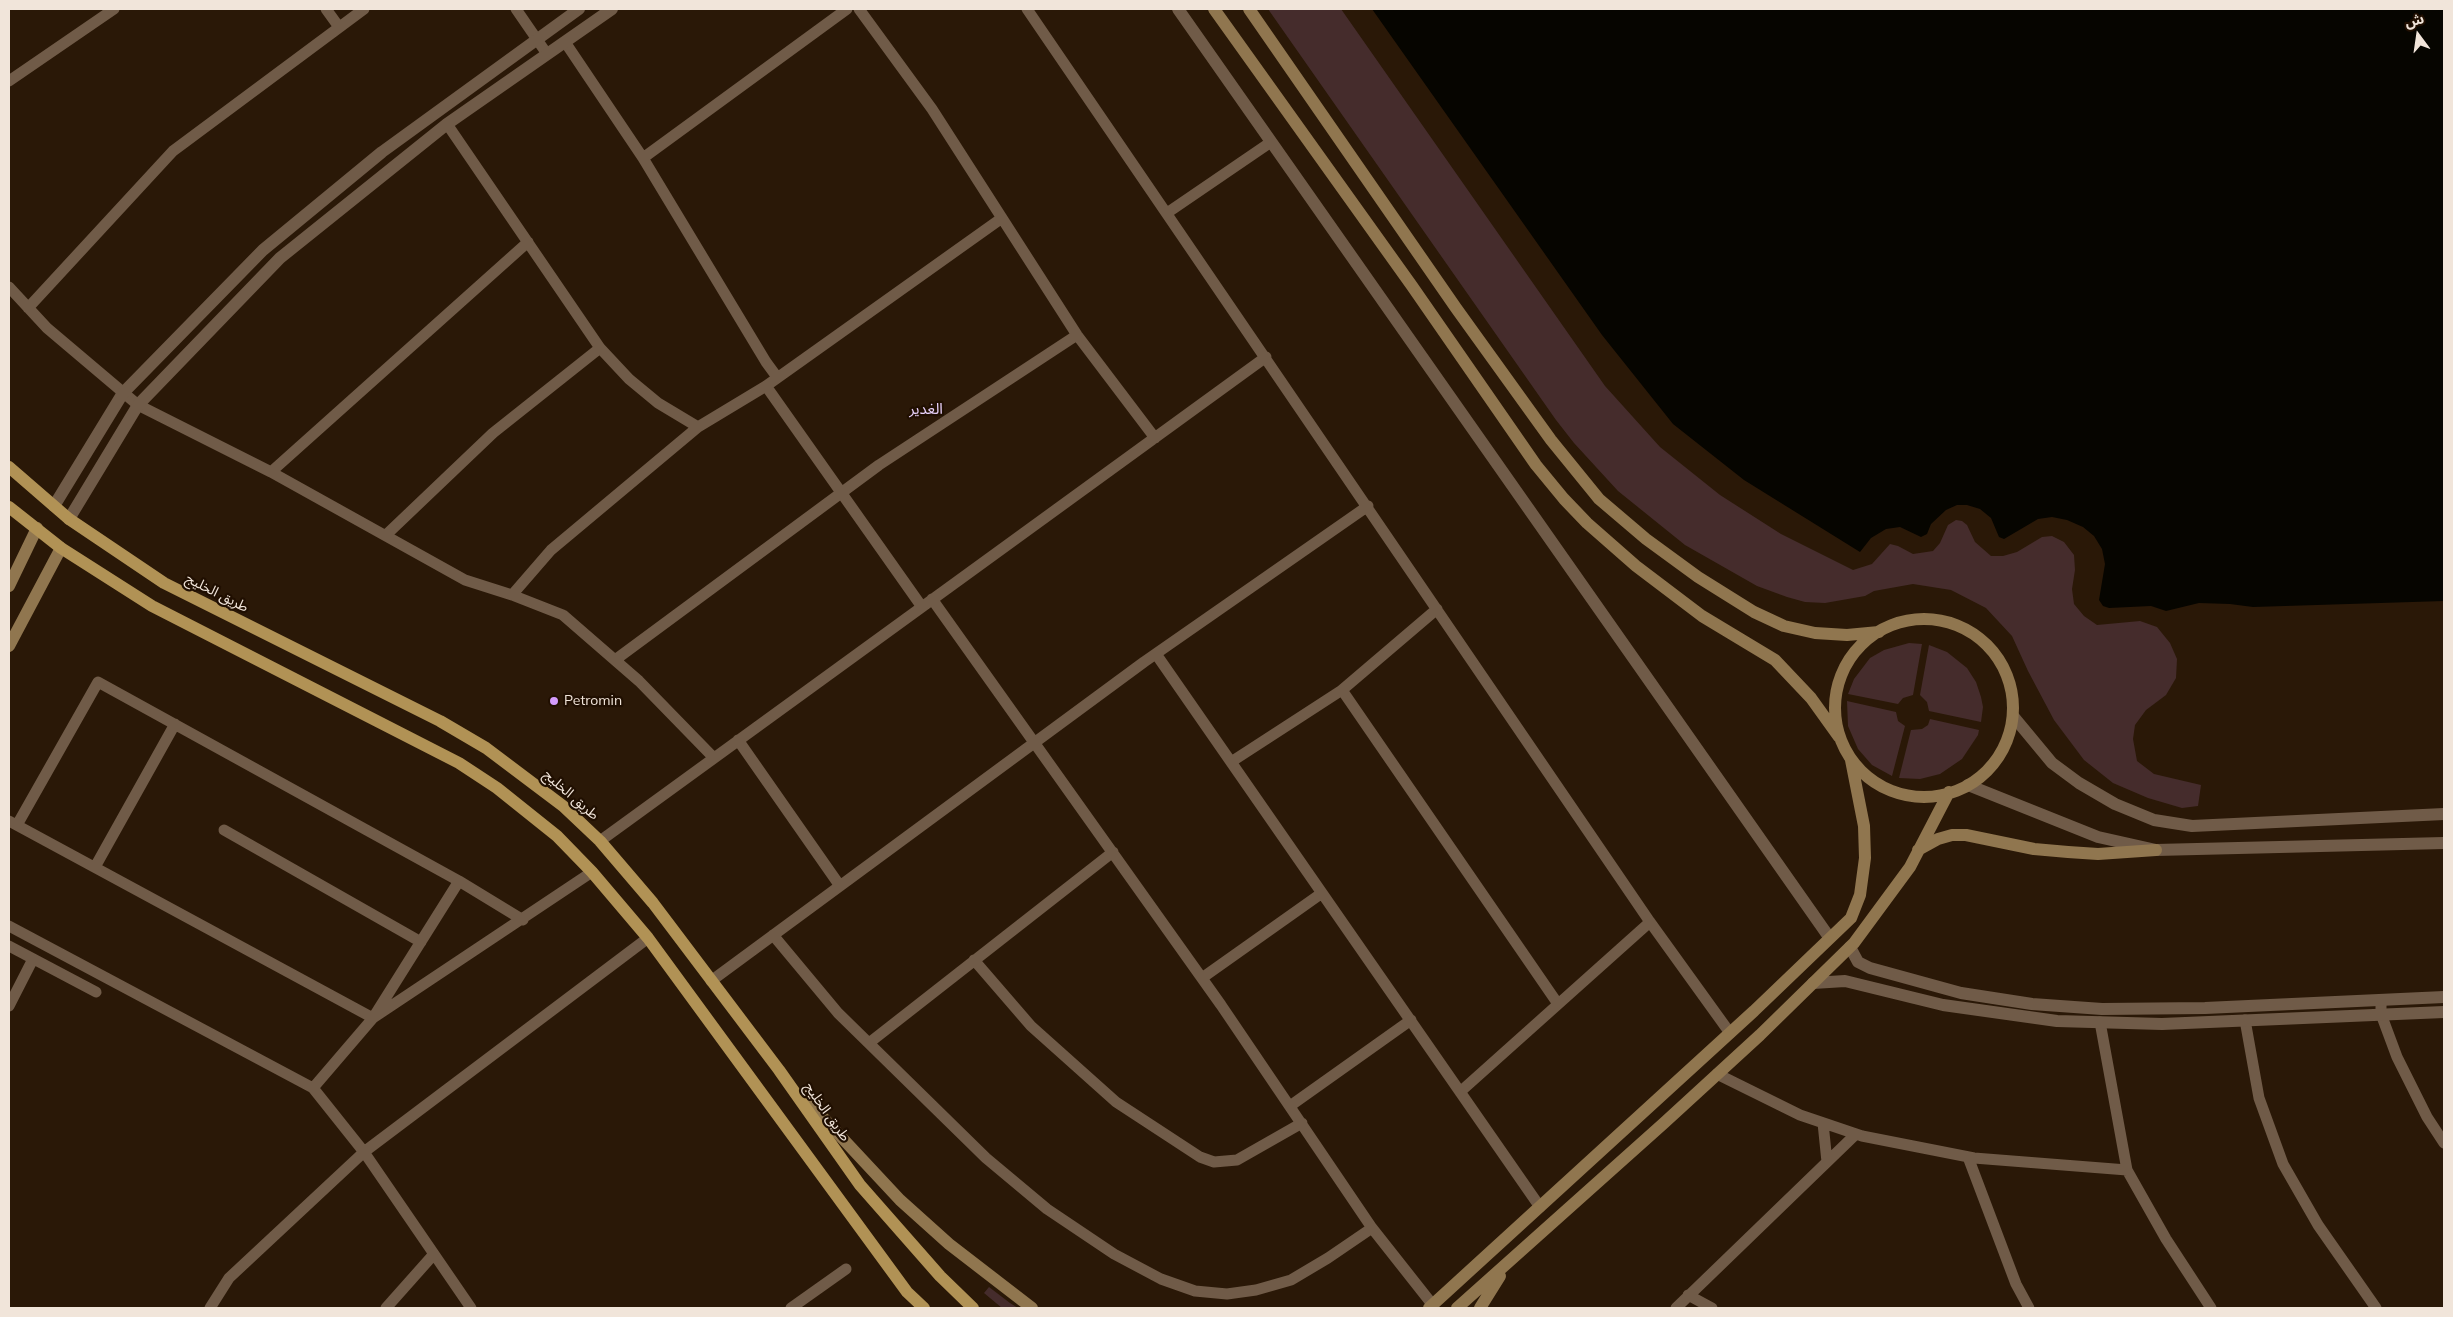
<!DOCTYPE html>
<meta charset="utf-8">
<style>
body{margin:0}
#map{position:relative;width:2453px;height:1317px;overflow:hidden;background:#2a1807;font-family:Mulish,"Noto Sans Arabic",sans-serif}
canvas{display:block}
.frame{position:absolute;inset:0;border:10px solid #f1e5da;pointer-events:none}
.north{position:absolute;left:2393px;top:10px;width:50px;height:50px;-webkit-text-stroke:4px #200f01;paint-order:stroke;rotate:346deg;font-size:14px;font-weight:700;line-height:20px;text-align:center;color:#f1e5da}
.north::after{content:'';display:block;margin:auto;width:18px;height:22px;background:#f1e5da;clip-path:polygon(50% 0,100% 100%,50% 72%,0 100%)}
</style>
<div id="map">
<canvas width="2453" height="1317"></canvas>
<div class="frame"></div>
<div class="north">ش</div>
</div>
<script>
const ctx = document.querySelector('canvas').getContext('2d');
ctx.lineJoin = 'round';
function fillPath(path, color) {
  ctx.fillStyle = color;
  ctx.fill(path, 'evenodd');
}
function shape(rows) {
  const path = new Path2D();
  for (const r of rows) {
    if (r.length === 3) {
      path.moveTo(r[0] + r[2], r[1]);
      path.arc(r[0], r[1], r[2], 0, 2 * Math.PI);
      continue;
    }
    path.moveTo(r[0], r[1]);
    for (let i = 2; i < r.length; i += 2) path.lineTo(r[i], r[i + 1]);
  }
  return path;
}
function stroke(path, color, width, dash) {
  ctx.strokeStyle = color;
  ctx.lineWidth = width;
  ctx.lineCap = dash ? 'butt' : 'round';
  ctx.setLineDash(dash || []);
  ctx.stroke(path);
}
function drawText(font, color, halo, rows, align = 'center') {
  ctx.font = font + ' Mulish,"Noto Sans Arabic",sans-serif';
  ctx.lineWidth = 4.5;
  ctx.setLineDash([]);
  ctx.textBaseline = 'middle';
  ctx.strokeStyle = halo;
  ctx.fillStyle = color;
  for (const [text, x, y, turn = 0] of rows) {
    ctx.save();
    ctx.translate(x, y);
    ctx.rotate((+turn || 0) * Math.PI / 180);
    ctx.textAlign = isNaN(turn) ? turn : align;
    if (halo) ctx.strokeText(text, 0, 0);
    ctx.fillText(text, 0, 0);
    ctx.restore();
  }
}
fillPath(shape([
 [1268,9,1341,9,1605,386,1660,447,1720,495,1781,534,1853,570,1872,564,1890,544,1898,546,1913,554,1933,551,1940,543,1948,525,1956,520,1962,521,1967,525,1975,542,1991,556,2003,556,2017,552,2042,537,2052,536,2064,542,2074,555,2075,570,2072,589,2074,604,2084,616,2097,625,2140,621,2157,627,2170,643,2177,659,2176,678,2166,695,2146,710,2135,725,2133,739,2137,761,2154,774,2201,785,2198,806,2182,808,2148,798,2113,783,2084,760,2054,720,2028,671,2012,636,1986,608,1951,590,1913,584,1874,591,1865,596,1825,603,1805,602,1787,597,1757,586,1685,545,1618,491,1574,443,1556,420],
 [1909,643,1922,644,1913,695,1903,698,1898,704,1848,694,1854,679,1870,658,1884,650],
 [1929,645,1947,652,1967,668,1976,682,1981,697,1983,707,1981,722,1929,711,1927,702,1920,695],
 [1847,701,1896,712,1898,721,1905,726,1892,776,1872,765,1858,749,1848,726],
 [1930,719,1979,730,1978,735,1962,759,1940,774,1920,779,1899,778,1911,730,1922,729,1928,725],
 [989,1287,1010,1303,1018,1308,1002,1308,984,1293]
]), '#452c2c');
fillPath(shape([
 [1372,9,2444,9,2444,601,2253,607,2230,604,2199,603,2166,611,2151,606,2109,608,2103,606,2099,600,2105,564,2102,549,2094,536,2083,527,2067,520,2052,517,2038,519,2004,539,1999,537,1991,518,1980,509,1967,505,1957,505,1946,510,1931,524,1927,534,1921,537,1900,527,1886,529,1871,538,1860,552,1744,480,1673,424,1602,335]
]), '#060500');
stroke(shape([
 [326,9,339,27],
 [516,9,547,54],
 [859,9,932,109,1077,335,1155,438],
 [1027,9,1650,922,1730,1033],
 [565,42,643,158,766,362,777,377],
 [9,81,114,9],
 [447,124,600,348,629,379,658,403,698,427],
 [643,158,847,9],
 [1167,213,1271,142],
 [9,287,47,328,138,405,271,472,465,580,512,595,563,615,639,681,714,758],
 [28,308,173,151,364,9],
 [766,386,922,607],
 [271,472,528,242],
 [386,535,493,433,600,348],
 [512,595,551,550,698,427,766,386,1002,218],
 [932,599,1221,1005,1372,1228,1432,1304],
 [1156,654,1540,1207],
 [615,660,879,465,1077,335],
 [1342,690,1437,609],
 [738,740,840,886],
 [1231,762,1342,690,1558,1004],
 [9,821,373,1018,459,881],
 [17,825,98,682,459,881,523,920],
 [224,830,421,942],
 [600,841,1266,357],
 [95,867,175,724],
 [9,926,313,1088,364,1152,471,1308],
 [773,935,838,1013,986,1158,1047,1209,1114,1254,1161,1279,1195,1291,1227,1294,1256,1290,1291,1280,1328,1258,1372,1228],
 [9,946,96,992],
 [974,960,1031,1026,1116,1102,1200,1157,1214,1162,1237,1160,1302,1123],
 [1202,978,1322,893],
 [711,981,1144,662,1368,506],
 [2381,1000,2381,1014,2397,1057,2427,1117,2444,1143],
 [9,1006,33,959],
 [2245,1020,2259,1098,2283,1164,2318,1225,2376,1308],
 [2100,1022,2127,1170,2166,1239,2211,1308],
 [869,1043,1113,852],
 [1717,1074,1800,1115,1862,1136,1974,1158,2127,1170],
 [313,1088,373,1018,592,872],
 [1460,1092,1650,922],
 [1290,1106,1411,1020],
 [1823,1123,1827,1162],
 [1968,1157,2016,1284,2029,1308],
 [1688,1295,1712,1308],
 [210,1308,229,1278,364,1152,648,938],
 [386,1308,434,1254],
 [791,1308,846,1269],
 [1676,1308,1856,1134]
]), '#705b48', 11);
stroke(shape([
 [1178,9,1829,937],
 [54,506,123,393,263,250,382,152,579,9],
 [69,519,138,405,280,258,447,124,612,9],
 [2013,716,2052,763,2079,783,2115,804,2154,820,2192,826,2444,814],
 [1968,785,2098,837,2156,850,2444,843],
 [1850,947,1858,962,1870,968,1961,993,2032,1004,2102,1009,2205,1008,2444,997],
 [1813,983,1845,981,1943,1005,2057,1021,2162,1024,2444,1012]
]), '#705b48', 12);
stroke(shape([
 [1214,9,1412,286,1536,465,1564,499,1587,523,1636,566,1702,616,1775,660,1811,698,1839,737],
 [1249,9,1456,308,1551,440,1599,499,1646,539,1698,577,1754,612,1784,626,1815,633,1847,635,1879,632],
 [9,586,37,528],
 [1924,708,89],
 [9,646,61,548],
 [1918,850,1938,839,1952,835,1966,835,2034,849,2068,852,2098,854,2156,850],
 [802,1095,900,1200,949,1244,1032,1308],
 [1429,1308,1754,1011,1851,918,1860,895,1865,858,1864,826,1851,760],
 [1457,1308,1664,1123,1760,1035,1854,943,1910,867,1949,792],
 [1480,1308,1500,1276]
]), '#90764f', 12);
stroke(shape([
 [9,467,69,519,164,583,440,721,486,748,563,806,600,841,653,903,779,1070,860,1185,940,1276,973,1308],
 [9,507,61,548,152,606,459,763,497,788,557,836,592,872,648,938,907,1292,924,1308]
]), '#b19255', 12);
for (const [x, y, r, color] of [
 [554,701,5,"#d49cfc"]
]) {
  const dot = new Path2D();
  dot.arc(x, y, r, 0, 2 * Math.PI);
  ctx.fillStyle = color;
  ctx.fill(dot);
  stroke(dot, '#200f01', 2);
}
drawText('14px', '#f1e5da', '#200f01', [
 ["طريق الخليج",217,593,27],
 ["طريق الخليج",571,795,41],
 ["طريق الخليج",827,1112,55]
]);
drawText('14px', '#f1e5da', '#200f01', [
 ["Petromin",564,701]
], 'left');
drawText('15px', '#e9d2fb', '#200f01', [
 ["الغدير",926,409]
]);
</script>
